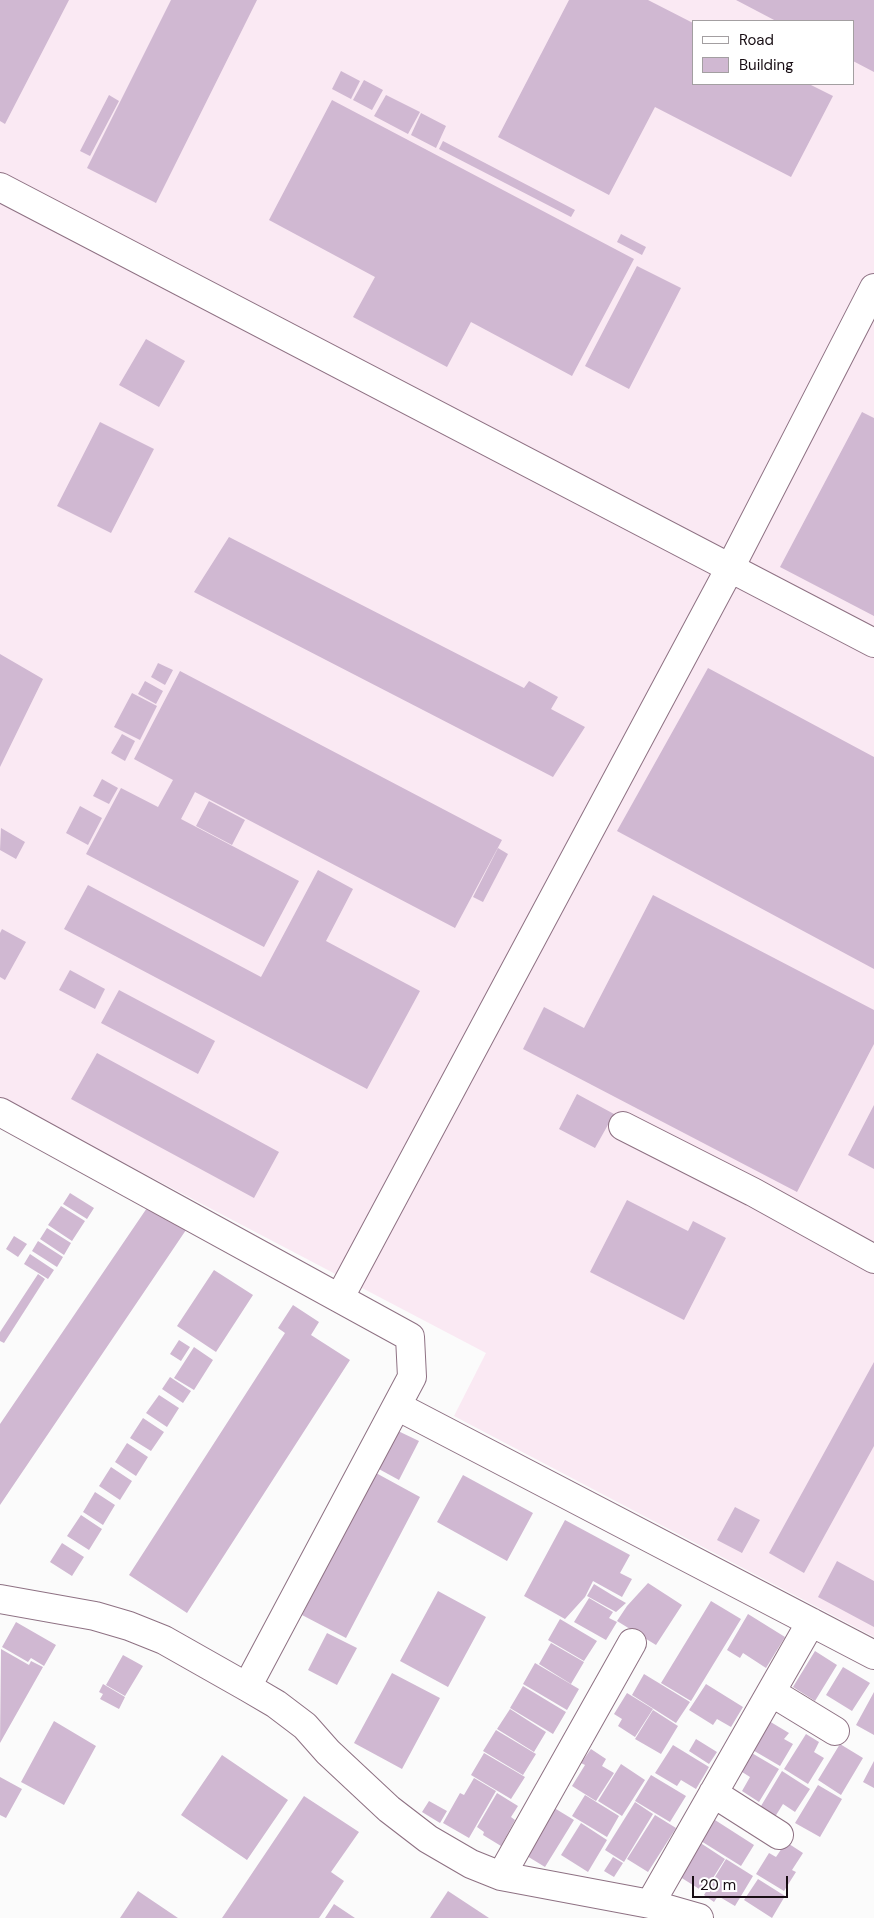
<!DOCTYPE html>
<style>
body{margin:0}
#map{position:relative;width:874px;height:1918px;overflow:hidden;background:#fbfbfb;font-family:"DM Sans",sans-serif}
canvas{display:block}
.legend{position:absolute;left:692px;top:20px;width:162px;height:65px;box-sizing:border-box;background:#fff;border:1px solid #a39fa1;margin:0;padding:6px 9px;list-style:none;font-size:15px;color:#180e14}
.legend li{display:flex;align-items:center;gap:10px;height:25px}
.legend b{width:25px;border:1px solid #a39fa1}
.scale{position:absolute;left:692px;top:1876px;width:96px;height:22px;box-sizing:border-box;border:2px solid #180e14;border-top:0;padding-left:6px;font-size:15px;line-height:18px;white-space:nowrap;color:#180e14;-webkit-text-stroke:4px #fff;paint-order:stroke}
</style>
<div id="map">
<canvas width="874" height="1918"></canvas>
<ul class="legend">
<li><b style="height:6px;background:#fff"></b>Road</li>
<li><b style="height:14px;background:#d0b8d2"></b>Building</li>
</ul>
<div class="scale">20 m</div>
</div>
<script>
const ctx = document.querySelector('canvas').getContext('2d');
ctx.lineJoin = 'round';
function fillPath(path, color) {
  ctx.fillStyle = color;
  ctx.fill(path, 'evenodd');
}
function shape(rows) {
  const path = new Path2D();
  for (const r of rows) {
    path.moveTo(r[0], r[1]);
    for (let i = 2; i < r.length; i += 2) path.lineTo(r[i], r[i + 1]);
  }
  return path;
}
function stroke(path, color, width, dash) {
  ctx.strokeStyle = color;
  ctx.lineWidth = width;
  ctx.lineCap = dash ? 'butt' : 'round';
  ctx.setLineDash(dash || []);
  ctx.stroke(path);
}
fillPath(shape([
 [0,0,874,0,874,1637,454,1416,486,1353,0,1098],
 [693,21,853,21,853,84,693,84]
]), '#fae9f3');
fillPath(shape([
 [0,0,69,0,5,124,0,121],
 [171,0,257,0,156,203,87,168],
 [569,0,648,0,693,23,693,84,809,84,833,96,791,177,655,107,609,195,498,137],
 [736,0,874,0,874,72,853,61,853,21,776,21],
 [341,71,360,81,351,99,332,89],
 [364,80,383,90,372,110,353,100],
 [109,95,119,101,90,156,80,151],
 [386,95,420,112,408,134,374,116],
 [332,100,634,259,572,376,471,322,447,367,353,317,375,277,269,220],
 [421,113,446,126,436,148,411,135],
 [443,141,575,210,571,217,439,149],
 [621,234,646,247,642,255,617,242],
 [637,266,681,288,629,389,585,366],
 [146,339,185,361,159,407,119,385],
 [862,412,874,418,874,616,780,567],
 [100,422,154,449,111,533,57,506],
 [229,537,524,688,529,681,558,697,551,709,585,727,553,777,194,592],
 [0,654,43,679,0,767],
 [158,663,173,670,165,685,151,677],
 [708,668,874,757,874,969,617,831],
 [180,671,502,840,455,928,195,792,181,819,299,881,264,947,86,854,121,788,158,807,173,780,134,759],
 [145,681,163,691,156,704,138,694],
 [132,693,157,706,140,740,114,727],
 [122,734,135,741,125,761,111,753],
 [102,779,118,788,109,804,93,796],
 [209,801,245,820,232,845,196,826],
 [80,806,102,818,88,845,66,833],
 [1,828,25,842,16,859,0,850],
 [498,848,508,854,483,902,473,897],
 [318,870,353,889,326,941,420,991,367,1089,64,929,88,885,261,977],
 [653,895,874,1010,874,1044,797,1192,523,1049,544,1007,584,1028],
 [2,929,26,942,5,980,0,977,0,933],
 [70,970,105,989,95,1009,59,990],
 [119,990,215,1041,198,1074,101,1023],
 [97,1053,279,1152,254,1198,71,1099],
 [577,1094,614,1114,595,1148,559,1129],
 [874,1105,874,1169,848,1155],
 [70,1193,94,1208,87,1219,63,1204],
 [627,1200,688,1231,693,1221,726,1238,684,1320,590,1272],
 [149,1205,186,1230,0,1505,0,1424],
 [61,1206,85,1221,72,1241,48,1225],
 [47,1228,71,1243,64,1255,40,1239],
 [14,1236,27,1244,18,1257,6,1249],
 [38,1241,63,1257,57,1267,32,1251],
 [30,1254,54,1270,48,1279,24,1264],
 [214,1270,253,1295,216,1352,177,1326],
 [38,1274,45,1279,4,1343,0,1341,0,1332],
 [293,1305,319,1322,311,1335,350,1360,187,1613,129,1575,285,1333,278,1328],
 [179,1340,190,1347,181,1361,170,1354],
 [194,1347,213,1360,194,1390,174,1378],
 [874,1362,874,1446,804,1573,769,1553],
 [170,1377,191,1391,183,1403,162,1389],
 [159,1395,179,1408,167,1427,146,1413],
 [143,1418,164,1432,151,1451,130,1438],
 [396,1430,419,1441,399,1480,377,1468],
 [127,1443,148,1457,136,1476,115,1462],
 [111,1467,132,1481,120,1500,99,1486],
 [376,1473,420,1497,346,1638,302,1615],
 [463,1475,533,1513,507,1561,437,1522],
 [95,1492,115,1505,103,1525,83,1512],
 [735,1507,760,1520,742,1553,717,1540],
 [81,1515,102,1529,89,1550,67,1536],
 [565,1520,630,1555,620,1573,632,1579,622,1597,593,1581,585,1597,565,1619,524,1596],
 [62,1543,84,1557,72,1576,50,1562],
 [837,1561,874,1581,874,1627,818,1597],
 [648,1583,682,1605,656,1645,617,1621,627,1606],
 [594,1584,612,1595,626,1603,616,1612,587,1596],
 [438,1591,486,1617,448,1687,400,1661],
 [589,1598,613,1612,609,1618,617,1622,606,1640,574,1622],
 [711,1601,741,1619,691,1701,661,1683],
 [748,1614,785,1637,766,1668,743,1653,740,1658,727,1650],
 [560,1619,597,1641,584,1661,548,1640],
 [16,1622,56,1645,44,1666,31,1658,28,1662,2,1647],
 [327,1633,357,1648,337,1685,308,1670],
 [551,1643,584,1662,571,1684,539,1664],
 [1,1649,29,1665,31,1661,43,1667,0,1743],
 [815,1651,837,1665,815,1701,793,1687],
 [123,1655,143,1666,125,1696,106,1685],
 [535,1663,579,1689,567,1710,523,1684],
 [843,1667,870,1683,852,1711,826,1695],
 [392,1673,440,1698,402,1769,354,1743],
 [644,1674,690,1702,676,1723,632,1695],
 [103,1684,125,1697,119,1709,100,1699,103,1694,99,1692],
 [706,1684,743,1707,731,1727,717,1719,713,1725,689,1710],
 [523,1686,566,1712,553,1734,510,1708],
 [874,1692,874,1735,856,1725],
 [627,1693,653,1709,635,1737,618,1726,622,1719,614,1714],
 [510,1709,546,1732,534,1752,497,1729],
 [653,1710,678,1726,661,1754,635,1739],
 [54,1721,96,1746,64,1805,21,1782],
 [769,1721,789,1733,784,1739,793,1744,780,1766,751,1749],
 [496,1730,536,1754,523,1775,483,1751],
 [806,1734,819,1742,814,1752,824,1758,808,1784,784,1769],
 [696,1739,717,1752,709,1764,689,1751],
 [840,1744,863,1758,841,1795,818,1780],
 [673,1745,709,1767,696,1789,681,1780,677,1786,655,1773],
 [591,1749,606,1759,602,1766,614,1773,596,1801,572,1786,585,1765,581,1763],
 [750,1752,779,1769,759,1802,742,1791,750,1777,739,1770],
 [484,1753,525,1777,511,1799,471,1775],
 [222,1755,288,1800,247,1860,181,1815],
 [874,1761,874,1788,863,1782],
 [621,1764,645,1780,622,1816,598,1801],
 [782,1771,810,1789,795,1812,783,1804,773,1820,758,1811],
 [651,1775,686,1796,670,1822,635,1801],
 [0,1777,22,1789,6,1818,0,1815],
 [474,1778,496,1791,469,1838,443,1823,460,1793,464,1795],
 [818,1785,842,1799,820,1837,795,1823],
 [497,1793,518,1806,511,1817,515,1820,501,1846,483,1835,484,1832,477,1827],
 [585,1795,619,1816,607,1837,572,1816],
 [304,1796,359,1832,331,1872,344,1881,319,1918,222,1918],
 [429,1801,447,1811,440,1823,422,1812],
 [635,1802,653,1814,624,1862,605,1850],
 [551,1806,574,1820,545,1867,522,1853],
 [655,1815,676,1828,648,1872,627,1859],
 [715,1820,754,1845,741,1866,701,1841],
 [581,1823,607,1840,588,1872,561,1855],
 [699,1842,725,1859,704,1892,677,1875],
 [786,1842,803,1853,792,1870,796,1872,784,1891,756,1874,769,1853,776,1857],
 [613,1857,623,1863,614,1877,604,1871],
 [726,1859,753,1876,735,1906,718,1896,714,1902,704,1895],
 [758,1879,785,1896,772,1918,744,1900],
 [138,1891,178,1918,120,1918],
 [448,1891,489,1918,430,1918],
 [334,1904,355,1918,325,1918]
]), '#d0b8d2');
const minor = shape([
 [0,187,874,643],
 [0,1112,410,1337,412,1377,247,1687],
 [623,1126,753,1192,874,1259],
 [340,1297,730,568,874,288],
 [397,1406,874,1655],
 [0,1599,95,1616,129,1626,164,1640,247,1687,276,1704,305,1726,328,1752,389,1809,428,1839,471,1864,501,1876,650,1904,699,1918],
 [771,1692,835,1731],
 [713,1793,779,1835],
 [501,1876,632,1643],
 [650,1904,811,1622]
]);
stroke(minor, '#8e7183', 30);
stroke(minor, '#fff', 28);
</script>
